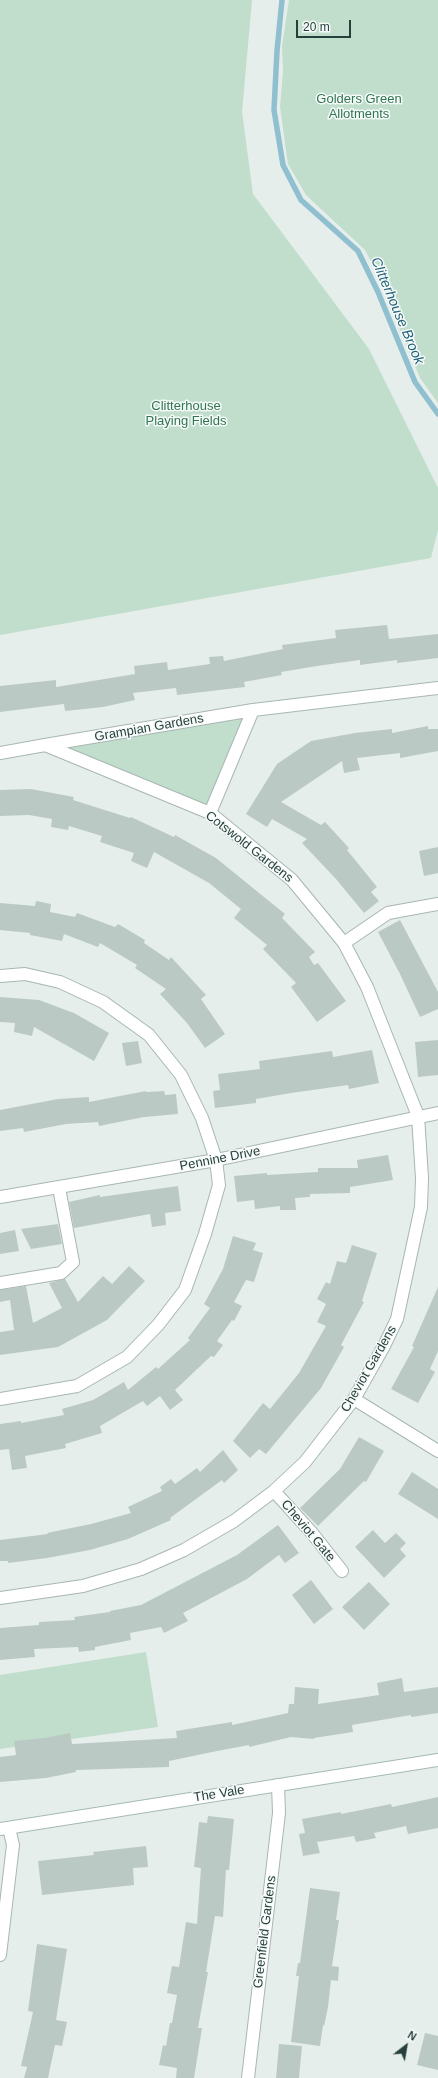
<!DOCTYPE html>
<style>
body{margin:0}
#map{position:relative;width:438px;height:2078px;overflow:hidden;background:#e5eeeb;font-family:Helvetica,sans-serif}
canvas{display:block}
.north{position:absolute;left:386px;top:2026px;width:40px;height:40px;-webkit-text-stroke:3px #f6faf9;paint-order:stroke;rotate:31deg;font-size:11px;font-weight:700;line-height:16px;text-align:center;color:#253f3b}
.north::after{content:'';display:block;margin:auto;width:14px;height:18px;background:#253f3b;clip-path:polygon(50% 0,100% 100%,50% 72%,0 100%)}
.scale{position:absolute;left:296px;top:20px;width:55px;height:18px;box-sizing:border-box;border:2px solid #253f3b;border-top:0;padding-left:5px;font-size:12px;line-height:14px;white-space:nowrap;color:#253f3b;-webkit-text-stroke:3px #f6faf9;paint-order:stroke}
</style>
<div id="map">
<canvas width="438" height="2078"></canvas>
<div class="north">N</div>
<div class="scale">20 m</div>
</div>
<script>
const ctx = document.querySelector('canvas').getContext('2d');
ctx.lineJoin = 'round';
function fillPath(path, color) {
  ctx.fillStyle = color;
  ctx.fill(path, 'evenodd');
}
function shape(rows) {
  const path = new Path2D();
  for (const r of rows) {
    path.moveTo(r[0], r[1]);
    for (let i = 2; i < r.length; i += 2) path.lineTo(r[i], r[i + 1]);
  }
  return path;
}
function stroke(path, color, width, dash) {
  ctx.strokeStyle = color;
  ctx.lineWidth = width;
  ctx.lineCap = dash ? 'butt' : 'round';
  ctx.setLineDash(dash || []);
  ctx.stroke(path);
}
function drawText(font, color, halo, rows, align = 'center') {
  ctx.font = font + ' Helvetica,sans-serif';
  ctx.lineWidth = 3;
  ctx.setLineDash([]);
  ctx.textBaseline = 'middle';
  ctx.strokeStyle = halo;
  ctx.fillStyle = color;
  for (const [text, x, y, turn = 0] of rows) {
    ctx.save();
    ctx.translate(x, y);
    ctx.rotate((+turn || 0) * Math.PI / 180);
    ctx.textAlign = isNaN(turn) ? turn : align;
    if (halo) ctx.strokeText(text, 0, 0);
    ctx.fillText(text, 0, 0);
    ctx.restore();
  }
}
fillPath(shape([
 [0,0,252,0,242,112,253,194,369,349,438,488,438,530,431,558,0,635],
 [289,0,438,0,438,403,420,378,374,267,365,250,306,195,288,164,280,107,283,71,282,46],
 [253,710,210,813,45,745],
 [146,1652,158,1727,0,1749,0,1675]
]), '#c0decb');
stroke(shape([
 [282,0,277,51,274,110,283,165,301,200,358,251,378,292,415,382,438,414]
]), '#90c0d0', 5.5);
fillPath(shape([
 [387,625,389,639,438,634,438,658,397,663,397,660,360,665,360,660,317,666,281,672,282,675,244,682,245,687,177,695,176,688,133,693,135,700,103,707,65,711,64,704,0,712,0,686,56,680,56,687,135,674,134,666,167,662,168,670,210,664,209,657,223,656,224,661,283,649,282,645,336,638,335,630],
 [428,726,428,729,438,729,438,751,400,758,400,753,357,758,360,770,344,773,342,761,281,802,321,825,325,822,349,848,347,850,377,887,371,892,379,901,364,913,336,879,302,843,307,839,272,819,267,827,246,814,277,764,311,741,355,733,392,729,392,733],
 [31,789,74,797,73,800,130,818,131,817,174,837,175,835,216,858,285,914,282,918,315,952,309,957,314,965,318,963,346,1001,317,1022,291,987,296,983,263,949,267,945,234,918,241,909,209,883,154,852,147,868,131,861,134,853,100,842,102,836,69,826,68,830,51,827,52,819,29,815,0,816,0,790],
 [438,847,438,873,424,876,419,851],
 [36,901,51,904,50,912,75,917,77,913,115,927,118,924,145,940,144,943,169,960,171,957,206,995,201,999,225,1034,205,1048,187,1023,160,994,166,989,135,968,137,965,100,943,98,947,64,934,62,941,30,935,30,933,0,930,0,903,35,906],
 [400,920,438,992,438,1009,420,1017,400,974,378,932],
 [0,997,39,1000,74,1013,109,1033,94,1061,34,1027,32,1036,14,1032,15,1023,0,1022],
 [438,1040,438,1075,418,1077,415,1042],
 [138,1041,142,1063,126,1066,122,1043],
 [372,1050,379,1083,349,1089,348,1085,291,1093,256,1099,256,1103,215,1108,213,1091,220,1090,218,1074,260,1069,259,1061,332,1051,333,1057],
 [146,1091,146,1092,164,1091,165,1095,176,1094,178,1114,144,1117,99,1126,98,1122,66,1124,24,1132,23,1128,0,1131,0,1110,58,1099,89,1097,89,1102],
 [388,1155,393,1180,350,1187,350,1193,310,1194,310,1197,295,1198,296,1210,280,1210,280,1206,255,1209,254,1200,237,1202,234,1176,267,1173,267,1175,318,1172,318,1168,358,1168,357,1160],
 [178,1186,181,1211,165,1213,166,1225,152,1227,150,1214,74,1228,69,1202,100,1195,100,1197],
 [58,1224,62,1244,31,1249,21,1229],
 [15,1230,19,1251,0,1254,0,1233],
 [233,1236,256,1243,253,1250,263,1253,254,1282,246,1280,234,1302,242,1306,234,1321,232,1320,217,1341,223,1345,214,1357,211,1356,175,1390,183,1400,170,1410,160,1396,147,1406,143,1401,100,1426,102,1433,65,1444,66,1448,25,1456,27,1468,12,1470,9,1449,0,1450,0,1424,21,1421,21,1423,64,1415,62,1409,93,1400,124,1382,128,1390,156,1367,158,1369,190,1340,188,1338,210,1308,204,1304,223,1269],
 [352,1245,377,1253,362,1301,364,1302,341,1345,344,1347,321,1388,266,1454,259,1449,250,1458,233,1441,263,1403,270,1409,299,1373,326,1326,317,1322,326,1304,317,1299,326,1282,330,1284,337,1261,346,1263],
 [129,1266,145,1281,107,1320,58,1347,0,1355,0,1332,14,1330,10,1300,0,1302,0,1290,26,1286,33,1323,62,1308,49,1283,65,1279,78,1302,103,1276,112,1284],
 [438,1287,438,1351,430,1369,435,1372,418,1403,391,1389,414,1347,412,1346],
 [359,1437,384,1451,366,1482,364,1481,318,1526,300,1508,340,1469],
 [223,1450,238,1470,224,1483,222,1480,170,1518,171,1520,128,1539,90,1550,47,1558,8,1563,8,1561,0,1561,0,1540,48,1534,47,1533,91,1524,131,1513,128,1507,162,1491,160,1487,171,1479,175,1484,197,1468,200,1472],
 [412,1472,438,1489,438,1519,398,1494],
 [278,1525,299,1553,285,1563,279,1555,247,1579,183,1613,188,1621,164,1633,161,1627,130,1633,131,1640,95,1647,95,1650,79,1652,78,1647,34,1649,35,1657,0,1660,0,1628,39,1625,39,1622,75,1620,74,1617,110,1612,110,1611,141,1605,237,1555],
 [373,1530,385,1543,396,1533,406,1543,400,1549,406,1556,384,1578,355,1547],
 [311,1580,333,1609,314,1624,292,1595],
 [369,1582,390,1604,364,1630,342,1607],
 [402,1678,404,1692,438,1687,438,1713,411,1717,411,1715,352,1725,353,1732,314,1738,314,1739,291,1737,249,1747,249,1745,212,1752,169,1761,169,1767,76,1770,76,1772,46,1778,0,1782,0,1757,16,1755,14,1741,45,1738,70,1733,72,1744,177,1738,176,1731,232,1722,232,1725,288,1713,289,1704,294,1704,295,1687,319,1689,318,1704,379,1695,377,1683],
 [438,1797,438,1828,408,1834,406,1826,374,1833,376,1838,356,1842,354,1836,317,1842,320,1853,303,1856,299,1834,305,1833,302,1819,341,1812,341,1814,391,1804,392,1807],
 [208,1816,234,1819,229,1870,226,1870,223,1917,215,1916,206,1972,208,1972,198,2028,202,2028,194,2078,176,2078,177,2068,159,2065,163,2045,166,2046,170,2023,172,2023,177,1995,167,1993,172,1966,179,1967,186,1922,197,1924,201,1868,194,1867,199,1822,207,1823],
 [146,1846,148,1867,133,1868,134,1885,42,1895,38,1861,94,1855,93,1852],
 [310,1888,340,1892,336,1920,339,1920,332,1966,339,1967,338,1981,331,1980,328,2007,324,2026,323,2025,320,2046,291,2042,299,1976,296,1976,298,1963,300,1963],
 [37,1944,67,1949,56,2020,67,2022,62,2046,55,2045,48,2078,24,2078,27,2067,21,2066,33,2012,28,2011],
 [425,2033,438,2036,438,2070,417,2065],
 [279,2044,302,2046,299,2078,276,2078]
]), '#bbc9c4');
const street = shape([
 [45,745,253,710,438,688],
 [0,753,45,745,210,813,292,880,344,943,367,987,418,1116,422,1178,421,1207,397,1319,384,1346,354,1399,305,1462,274,1491,234,1521,184,1550,141,1569,83,1586,0,1598],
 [210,813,253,710],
 [344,943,388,913,438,904],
 [0,976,25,974,60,982,103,1002,149,1035,181,1075,202,1118,216,1160,219,1185,205,1234,185,1290,158,1325,127,1357,77,1386,0,1399],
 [0,1197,216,1160,438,1113],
 [0,1283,61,1273,73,1262,59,1188],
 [354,1399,438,1451],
 [274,1491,312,1533,342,1571],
 [0,1955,13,1845,9,1828],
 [248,2078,279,1813,278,1785]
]);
const secondary = shape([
 [0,1829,438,1760]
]);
stroke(street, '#a8b6b3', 14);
stroke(secondary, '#a4b9b4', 14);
stroke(street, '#fff', 12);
stroke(secondary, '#fff', 12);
drawText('13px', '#307552', '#f6faf9', [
 ["Golders Green",359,99],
 ["Allotments",359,114],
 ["Clitterhouse",186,406],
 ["Playing Fields",186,421]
]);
drawText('13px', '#253f3b', '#f6faf9', [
 ["Grampian Gardens",149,728,-10],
 ["Cotswold Gardens",249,847,38],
 ["Pennine Drive",220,1159,-11],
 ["Cheviot Gardens",369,1369,-60],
 ["Cheviot Gate",308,1531,50],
 ["The Vale",219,1794,-9],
 ["Greenfield Gardens",265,1932,-83]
]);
drawText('italic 14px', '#21627a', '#f6faf9', [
 ["Clitterhouse Brook",397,311,67]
]);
</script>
